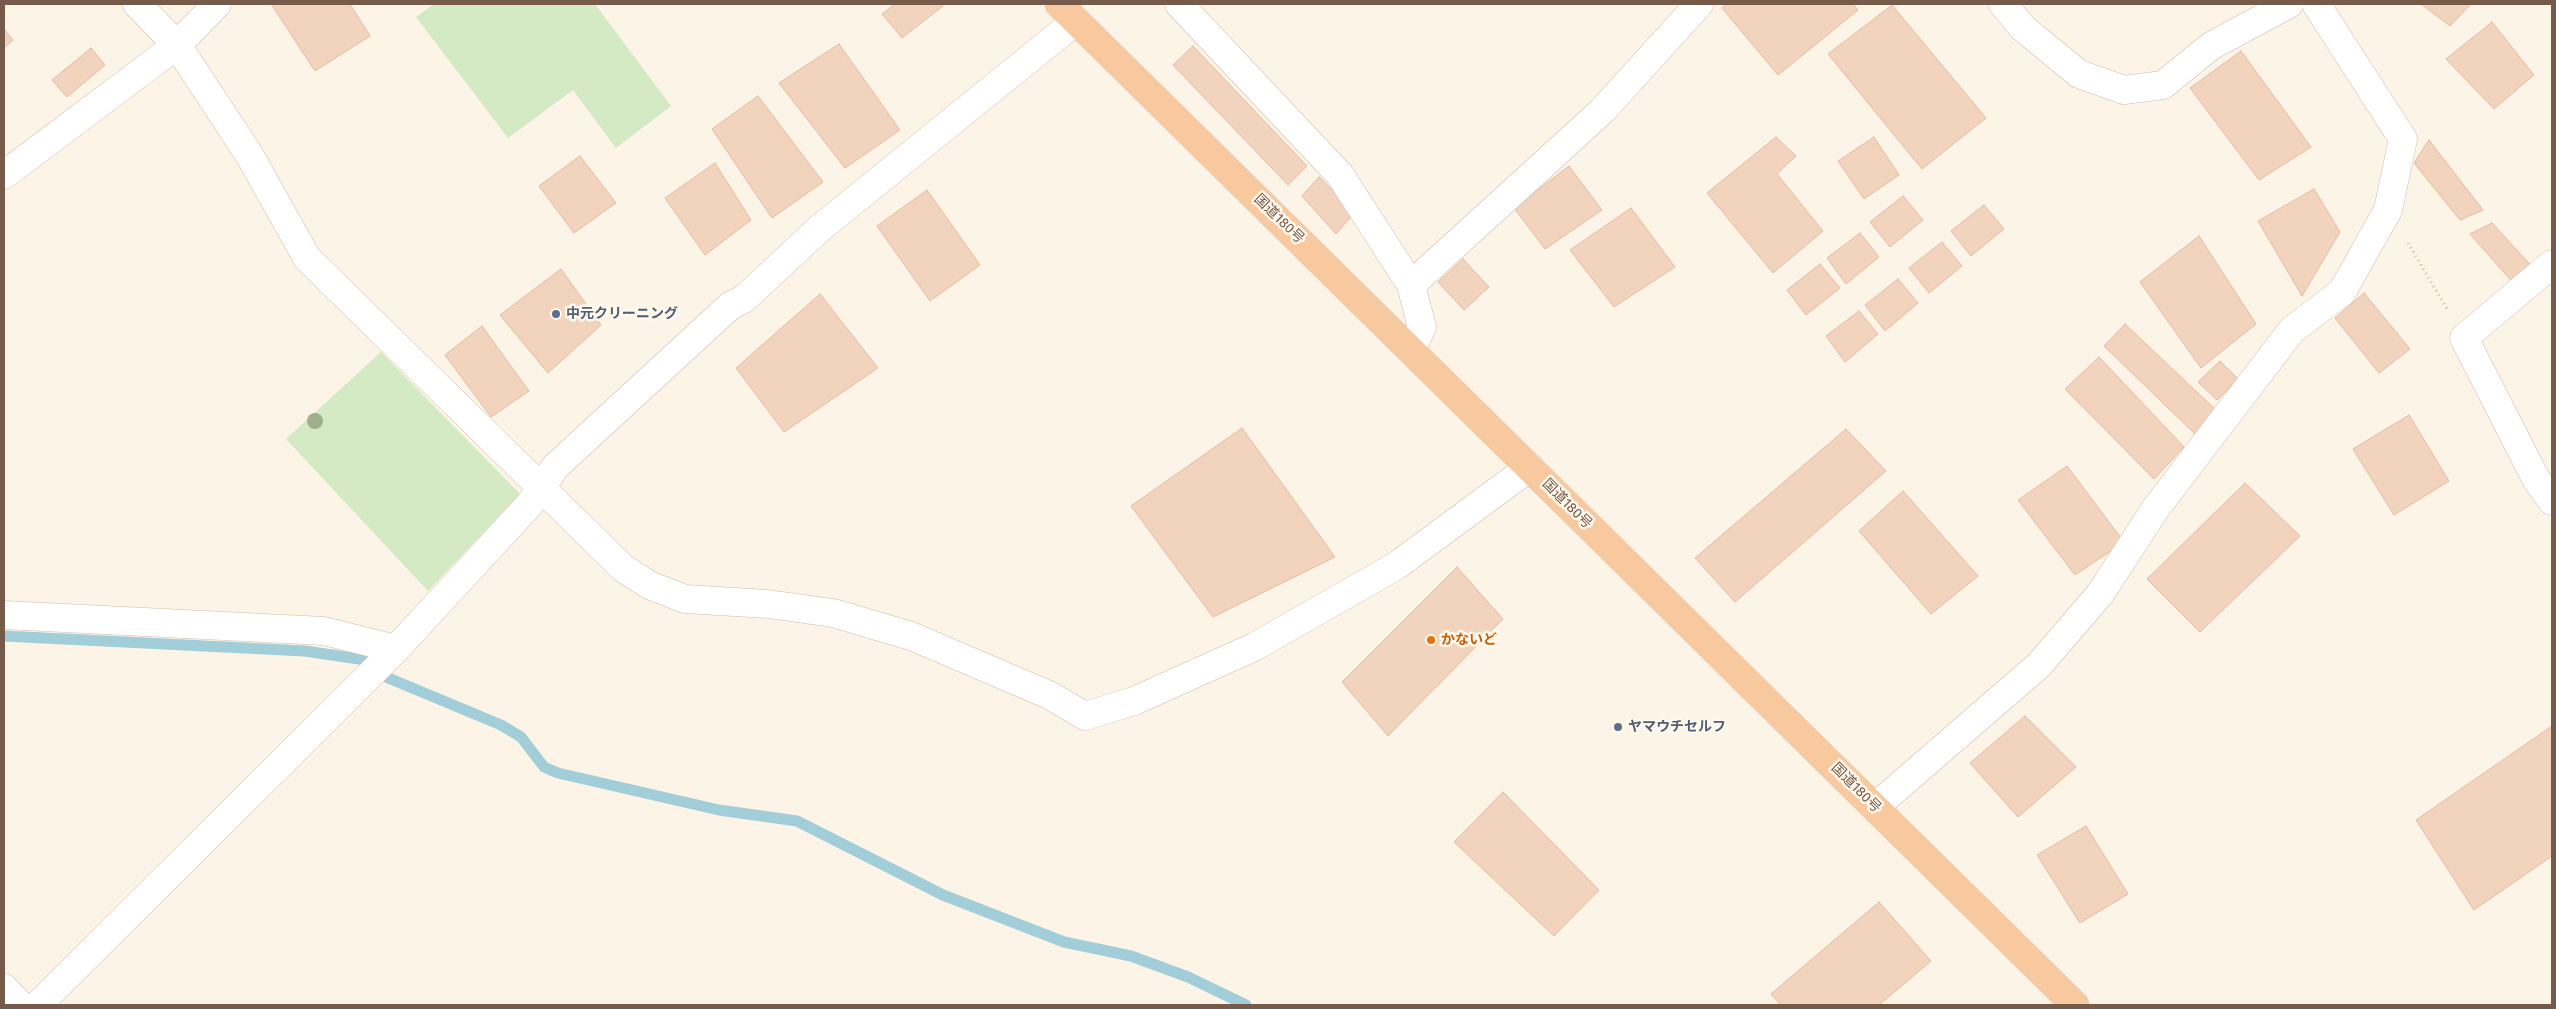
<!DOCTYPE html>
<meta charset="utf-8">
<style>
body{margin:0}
#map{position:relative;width:2556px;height:1009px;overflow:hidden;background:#fcf4e6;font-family:"Fira Sans",sans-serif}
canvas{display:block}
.frame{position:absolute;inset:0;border:5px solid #765b4b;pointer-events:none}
</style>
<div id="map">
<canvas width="2556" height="1009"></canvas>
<div class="frame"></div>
</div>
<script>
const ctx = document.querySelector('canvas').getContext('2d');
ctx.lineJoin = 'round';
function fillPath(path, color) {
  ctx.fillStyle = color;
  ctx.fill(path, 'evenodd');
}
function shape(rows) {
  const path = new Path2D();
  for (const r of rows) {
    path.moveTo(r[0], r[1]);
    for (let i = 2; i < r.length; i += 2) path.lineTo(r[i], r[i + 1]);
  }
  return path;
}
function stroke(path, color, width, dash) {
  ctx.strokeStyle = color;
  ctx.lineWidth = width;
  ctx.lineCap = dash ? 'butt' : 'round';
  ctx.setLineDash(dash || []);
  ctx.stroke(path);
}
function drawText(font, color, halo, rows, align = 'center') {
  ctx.font = font + ' "Fira Sans","Noto Sans JP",sans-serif';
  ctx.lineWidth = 5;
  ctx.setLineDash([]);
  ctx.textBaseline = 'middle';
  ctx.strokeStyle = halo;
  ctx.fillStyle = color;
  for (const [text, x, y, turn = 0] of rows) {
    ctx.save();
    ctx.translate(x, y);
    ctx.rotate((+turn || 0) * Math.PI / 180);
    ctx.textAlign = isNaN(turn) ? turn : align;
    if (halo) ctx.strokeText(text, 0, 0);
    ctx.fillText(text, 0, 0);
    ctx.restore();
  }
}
fillPath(shape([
 [434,4,595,4,671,106,616,148,573,90,508,138,416,17],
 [381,352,520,494,428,591,286,439]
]), '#d3eac4');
stroke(shape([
 [4,636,305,651,366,660,386,677,501,725,521,737,544,767,558,773,719,810,797,821,943,895,1064,942,1131,956,1188,977,1246,1005]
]), '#a1ced8', 11);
const building = shape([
 [271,4,350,4,370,36,315,71,271,4],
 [895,4,942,4,943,6,902,38,882,14,895,4],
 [1727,4,1853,4,1858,10,1778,75,1722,8,1727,4],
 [2421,4,2471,4,2450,26,2421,4],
 [1892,5,1986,118,1922,169,1828,54,1892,5],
 [2492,22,2534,75,2494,109,2446,59,2492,22],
 [4,29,13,40,4,48,4,29],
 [839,44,900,130,845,168,779,83,839,44],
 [1193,46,1307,166,1288,185,1173,65,1193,46],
 [91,48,105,65,67,97,52,80,91,48],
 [2241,51,2311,147,2259,180,2190,88,2241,51],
 [758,96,823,182,772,218,712,129,758,96],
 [1776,137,1796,156,1777,174,1823,231,1773,273,1707,193,1776,137],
 [1874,137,1899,175,1864,199,1838,161,1874,137],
 [2429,140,2483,210,2460,220,2414,163,2429,140],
 [580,156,616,203,574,233,539,186,580,156],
 [715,163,751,220,705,255,665,198,715,163],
 [1569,166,1602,210,1545,249,1514,208,1569,166],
 [1319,177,1355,212,1336,234,1302,196,1319,177],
 [2314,189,2340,232,2302,296,2258,221,2314,189],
 [927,190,980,265,930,301,877,226,927,190],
 [1903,196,1923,220,1890,247,1870,222,1903,196],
 [1984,205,2004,229,1971,256,1951,231,1984,205],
 [1631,208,1675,267,1614,307,1570,250,1631,208],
 [2492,223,2537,272,2515,285,2470,234,2492,223],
 [1860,233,1879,257,1846,284,1827,258,1860,233],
 [2199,236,2256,324,2201,368,2140,282,2199,236],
 [1942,242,1962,266,1929,293,1909,268,1942,242],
 [1463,259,1489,287,1464,310,1438,282,1463,259],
 [1820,264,1840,288,1806,315,1787,290,1820,264],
 [561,269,601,325,548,373,500,315,561,269],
 [1898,279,1918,303,1885,331,1865,305,1898,279],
 [2364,293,2410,349,2379,373,2335,318,2364,293],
 [820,294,878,368,784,432,736,368,820,294],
 [1859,311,1878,334,1845,362,1826,336,1859,311],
 [2125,324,2217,411,2195,434,2104,346,2125,324],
 [482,326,529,391,491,417,445,355,482,326],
 [2099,357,2184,447,2154,479,2065,389,2099,357],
 [2220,361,2238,379,2217,400,2198,382,2220,361],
 [2409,415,2449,481,2394,515,2353,449,2409,415],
 [1242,428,1335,557,1213,617,1131,506,1242,428],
 [1846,429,1886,471,1735,602,1695,558,1846,429],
 [2067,466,2124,542,2075,575,2018,500,2067,466],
 [2245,483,2300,536,2200,632,2147,579,2245,483],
 [1903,491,1978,576,1931,614,1859,531,1903,491],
 [1457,567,1503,619,1388,736,1342,682,1457,567],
 [2025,716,2076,767,2018,817,1970,763,2025,716],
 [2552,726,2552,856,2474,910,2416,820,2552,726],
 [1503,792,1599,890,1554,936,1454,842,1503,792],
 [2086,826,2128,894,2080,923,2037,855,2086,826],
 [1879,902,1931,961,1879,1005,1781,1005,1771,994,1879,902]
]);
fillPath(building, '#f2d4be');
stroke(building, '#e4ba9e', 1);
const minor = shape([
 [137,4,177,45,250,156,307,258,623,568,649,585,685,599,768,604,833,613,911,636,1049,695,1085,716,1134,701,1254,647,1396,566,1530,467],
 [1179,4,1340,175,1411,285,1422,327,1412,349],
 [2003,4,2023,28,2079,74,2124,90,2163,85,2211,46,2289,4],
 [4,175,177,45,217,4],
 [2552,264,2464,338,2536,479,2552,501],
 [1411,285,1602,111,1699,4],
 [4,615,324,631,396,649],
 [1875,807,2039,665,2100,594,2156,508,2292,330,2342,292,2388,210,2403,139,2316,4],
 [4,988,20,1005],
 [38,1005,396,649,529,505,555,467,730,306,744,299,819,229,1076,21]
]);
const trunk = shape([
 [1059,4,2075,1005]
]);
stroke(minor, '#cebcac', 29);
stroke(trunk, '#dbd4d0', 29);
stroke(shape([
 [2408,243,2447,309]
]), '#d7b7a1', 3, [1, 4]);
stroke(minor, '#fff', 28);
stroke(trunk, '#f8c89e', 28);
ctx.fillStyle = '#9eb18c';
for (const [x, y] of [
 [315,421]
]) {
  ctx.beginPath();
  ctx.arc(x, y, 8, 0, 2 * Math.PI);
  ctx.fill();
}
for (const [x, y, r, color] of [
 [556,314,5,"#5c6f8a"],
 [1431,640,5,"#e8710a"],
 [1618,727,5,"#5c6f8a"]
]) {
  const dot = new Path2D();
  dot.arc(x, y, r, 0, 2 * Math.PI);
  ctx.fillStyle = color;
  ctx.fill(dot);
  stroke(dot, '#fff8ec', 2);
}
drawText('14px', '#765b4b', '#fff8ec', [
 ["国道180号",1279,219,44],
 ["国道180号",1567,504,45],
 ["国道180号",1856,788,45]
]);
drawText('bold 14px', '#4e5e75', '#fff8ec', [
 ["中元クリーニング",566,314],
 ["ヤマウチセルフ",1628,727]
], 'left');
drawText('bold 14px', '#c56008', '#fff8ec', [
 ["かないど",1441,640]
], 'left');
</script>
